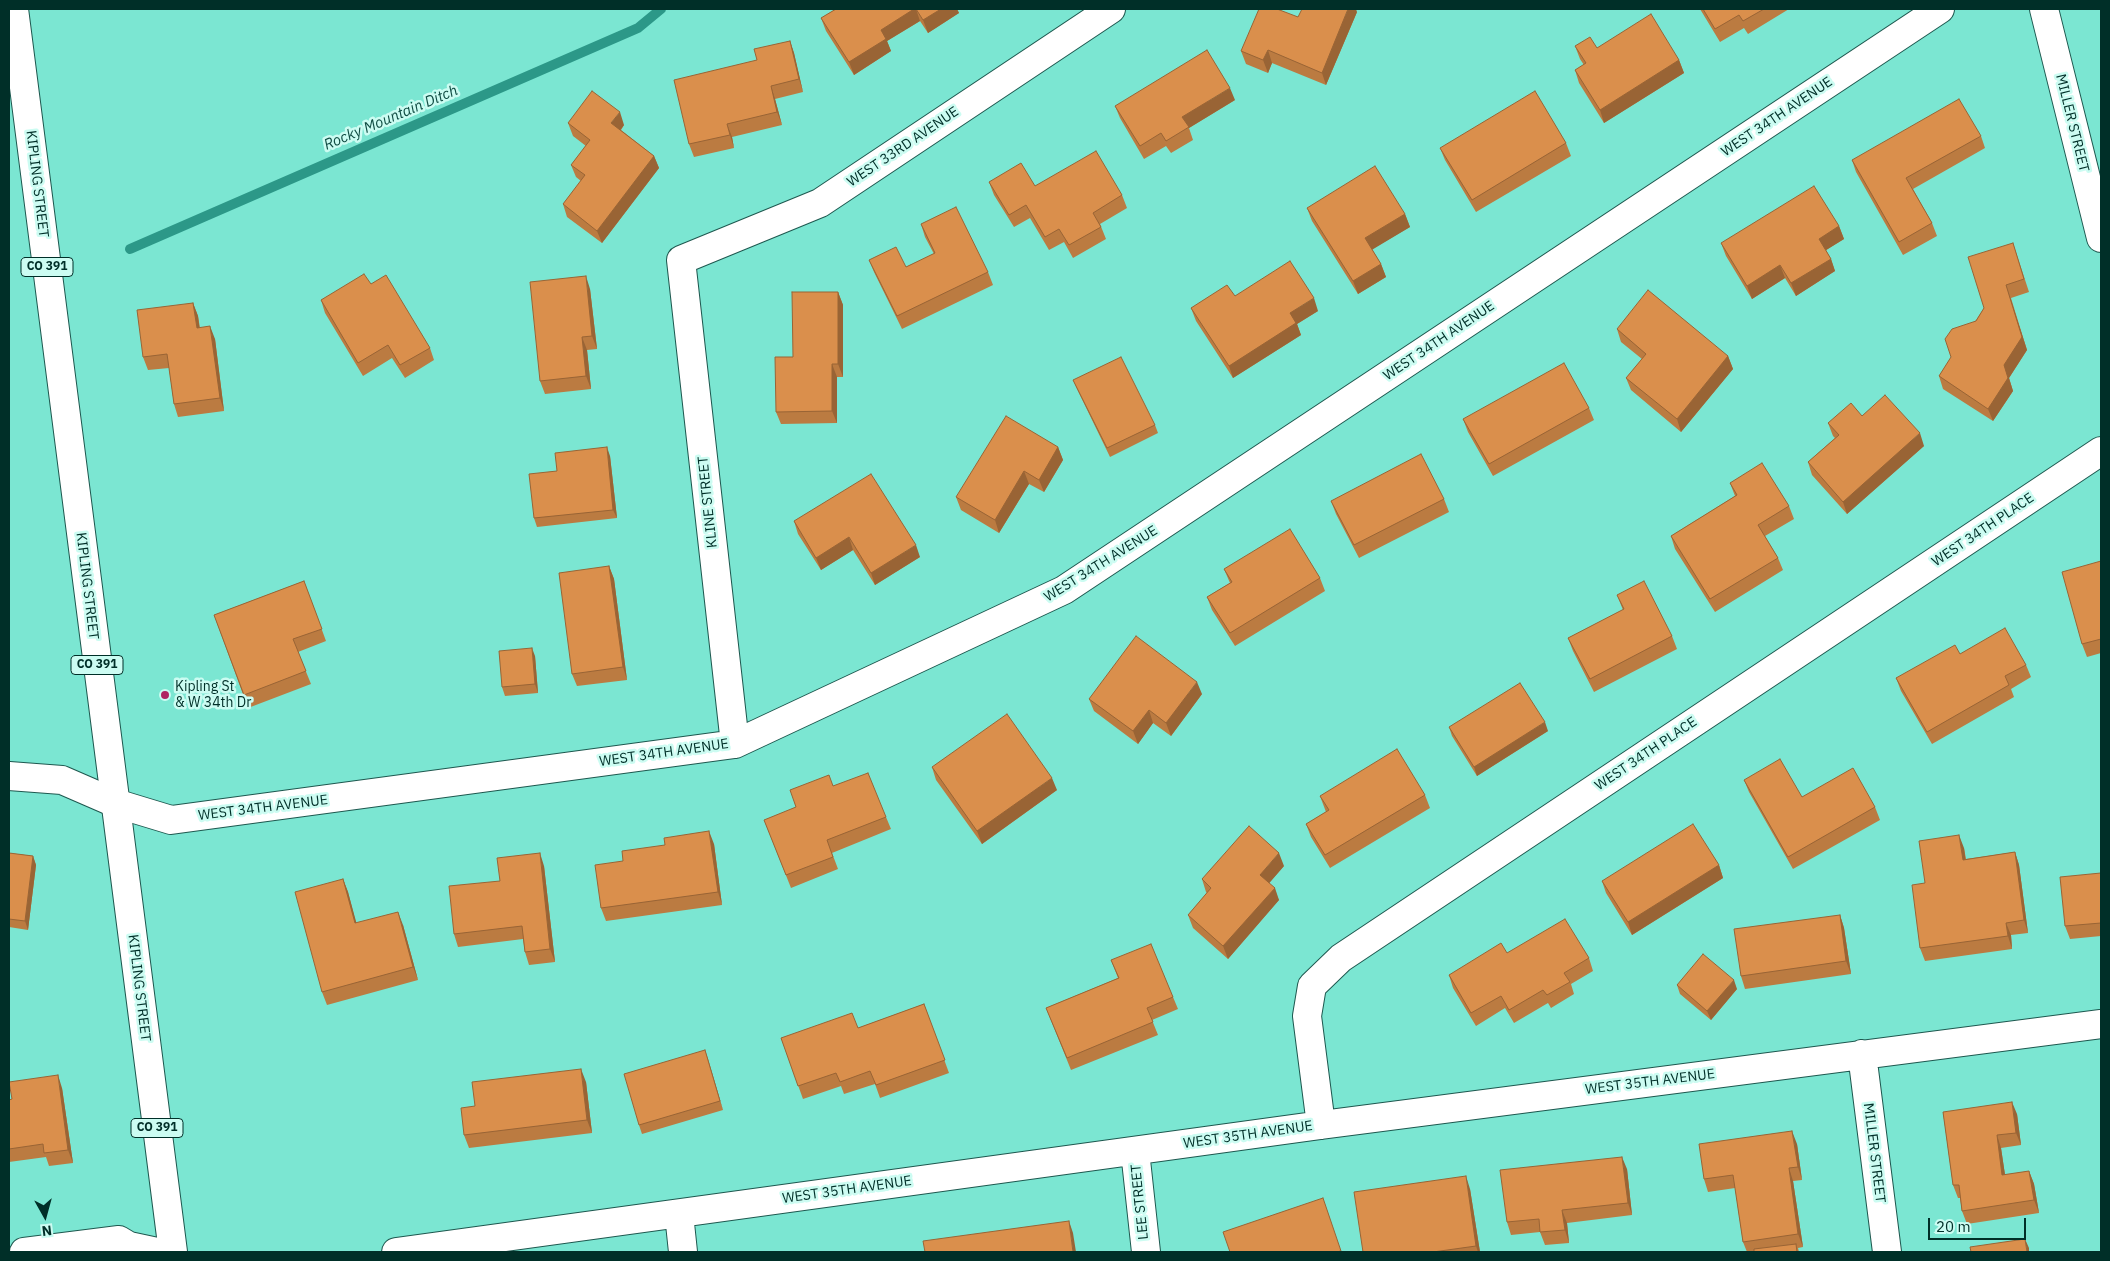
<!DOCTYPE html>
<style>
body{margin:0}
#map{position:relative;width:2110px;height:1261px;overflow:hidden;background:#7be6d2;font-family:"IBM Plex Sans",sans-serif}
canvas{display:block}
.frame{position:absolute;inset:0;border:10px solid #002f28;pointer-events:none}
.north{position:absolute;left:20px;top:1191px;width:50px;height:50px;-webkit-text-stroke:4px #ccfcf2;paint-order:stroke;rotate:173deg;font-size:14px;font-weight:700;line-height:20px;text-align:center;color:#002f28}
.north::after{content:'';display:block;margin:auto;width:18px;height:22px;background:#002f28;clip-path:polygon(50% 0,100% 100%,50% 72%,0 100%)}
.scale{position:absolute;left:1928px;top:1218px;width:98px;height:22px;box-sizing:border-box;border:2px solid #002f28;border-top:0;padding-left:6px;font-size:15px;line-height:18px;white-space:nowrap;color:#002f28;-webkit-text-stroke:4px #ccfcf2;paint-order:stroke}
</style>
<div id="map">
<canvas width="2110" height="1261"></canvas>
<div class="frame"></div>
<div class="north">N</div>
<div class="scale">20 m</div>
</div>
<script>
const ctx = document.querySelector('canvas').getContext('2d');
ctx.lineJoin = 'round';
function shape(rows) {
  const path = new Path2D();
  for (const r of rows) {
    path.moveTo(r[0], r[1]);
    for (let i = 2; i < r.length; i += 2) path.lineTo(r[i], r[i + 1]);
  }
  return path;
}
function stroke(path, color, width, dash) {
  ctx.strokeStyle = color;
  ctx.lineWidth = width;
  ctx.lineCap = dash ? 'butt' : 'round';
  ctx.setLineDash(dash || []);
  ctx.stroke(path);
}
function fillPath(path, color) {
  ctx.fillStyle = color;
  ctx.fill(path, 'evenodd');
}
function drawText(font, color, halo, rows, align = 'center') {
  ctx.font = font + ' "IBM Plex Sans",sans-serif';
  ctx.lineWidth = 5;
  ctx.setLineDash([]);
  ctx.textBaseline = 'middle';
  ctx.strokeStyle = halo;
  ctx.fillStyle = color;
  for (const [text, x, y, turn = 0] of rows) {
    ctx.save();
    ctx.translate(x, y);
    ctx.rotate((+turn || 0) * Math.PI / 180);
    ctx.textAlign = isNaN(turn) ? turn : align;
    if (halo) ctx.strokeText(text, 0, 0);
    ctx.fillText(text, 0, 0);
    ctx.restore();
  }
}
stroke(shape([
 [130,249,638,28,661,9]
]), '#2c9888', 10);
const street = shape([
 [2044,9,2101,238],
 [735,744,681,260,820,203,1111,9],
 [9,776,62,780,115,803,171,820,735,744,1064,590,1940,9],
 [1862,1054,1887,1252],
 [1321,1125,1307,1016,1312,986,1341,958,2101,451],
 [1135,1151,1146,1252],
 [679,1214,683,1252],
 [24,1252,119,1240,129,1246,157,1252],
 [396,1252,1321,1125,2101,1024]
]);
const primary = shape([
 [14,9,173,1252]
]);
stroke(street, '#1e584f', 30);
stroke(primary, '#1e584f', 30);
stroke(street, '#fff', 28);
stroke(primary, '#fff', 28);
fillPath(shape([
 [836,9,957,9,959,13,928,33,920,21,887,41,891,51,854,75,826,31,821,18],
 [1700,9,1789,9,1748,34,1744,28,1720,42],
 [1357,12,1326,85,1272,63,1268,73,1246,64,1241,51],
 [790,41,794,53,803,92,775,99,782,125,732,137,734,148,694,157,689,144,757,60],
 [1575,46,1597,48,1679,60,1684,73,1604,123,1579,83,1575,70,1584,65,1580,59],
 [1235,100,1189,128,1193,140,1171,153,1166,146,1144,159,1120,118,1115,106],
 [568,123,624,125,621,130,654,156,659,168,602,243,567,217,563,204,581,181,576,177,571,165,586,146,573,136],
 [1981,136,1985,148,1913,189,1932,223,1937,236,1903,255,1856,172,1852,160],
 [1566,143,1571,156,1476,212,1445,160,1440,148],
 [989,182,1122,195,1127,208,1100,224,1106,239,1073,258,1064,242,1049,250,1030,218,1014,227,994,195],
 [1307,208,1405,214,1410,227,1372,249,1381,264,1386,277,1358,294,1312,221],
 [921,224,988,272,993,285,902,329,874,272,869,260,906,267,934,254,925,237],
 [1839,226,1844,239,1826,250,1831,259,1835,271,1796,296,1785,278,1752,299,1726,256,1721,243],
 [2013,243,2029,292,2011,298,2027,350,2009,378,2013,391,1993,421,1943,389,1939,376,1984,308],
 [371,284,430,348,434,360,405,378,392,358,363,376,325,313,321,300],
 [590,289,597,349,587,350,591,389,545,394,540,381],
 [838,292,843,305,843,377,837,377,837,423,781,424,776,412,793,357],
 [1235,296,1318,311,1297,324,1301,335,1233,378,1196,321,1191,308],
 [193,303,198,316,200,328,215,339,224,411,178,417,174,404,169,368,148,370,143,357],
 [1617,329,1728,356,1733,369,1681,432,1631,390,1626,378,1642,359,1621,342],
 [1073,380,1155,425,1158,433,1110,457,1077,389],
 [1589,408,1594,420,1493,476,1468,432,1463,419],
 [1862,416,1924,446,1847,514,1812,475,1808,462,1835,438,1833,436,1828,423],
 [1058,447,1063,460,1044,492,1029,484,999,533,961,510,956,497],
 [610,456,617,518,537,527,534,518,557,471],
 [1730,483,1789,506,1794,519,1765,536,1778,558,1783,570,1715,612,1675,549,1671,536,1735,496],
 [1444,499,1449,512,1359,558,1336,514,1331,501],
 [794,521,920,557,875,585,853,550,821,570,798,534],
 [2101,561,2101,653,2087,657,2082,644],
 [609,566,614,579,627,680,577,686,572,674],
 [1224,569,1320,578,1325,591,1235,646,1212,610,1207,597,1230,583],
 [304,581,326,641,298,652,311,684,248,708,214,615],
 [1617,595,1672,636,1677,649,1594,692,1573,651,1568,638,1623,610],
 [1960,654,2026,665,2031,677,2011,689,2014,697,1932,744,1901,691,1896,678],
 [535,656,538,693,505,696,502,687],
 [1202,694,1171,736,1153,723,1138,744,1094,711,1089,699],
 [1449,727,1548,731,1477,776,1452,736],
 [932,767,1057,790,982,844,936,780],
 [1744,780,1802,797,1875,807,1880,820,1793,869,1749,792],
 [833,786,886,817,891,829,832,853,838,869,791,888,764,820,796,808],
 [1425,795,1430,808,1330,868,1311,837,1306,824,1326,812,1320,796],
 [714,844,722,905,606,921,601,908,623,861],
 [1964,848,1966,859,2015,852,2019,865,2028,933,2011,935,2012,949,1925,961,1920,948,1925,883],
 [9,853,33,856,36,865,28,930,9,927],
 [1719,865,1723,878,1632,935,1606,893,1602,881],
 [544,866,555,962,529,965,525,952,523,939,458,947,454,934,500,881],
 [1284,866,1269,883,1279,900,1228,959,1193,928,1188,915,1207,893,1206,892,1202,879],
 [2101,873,2101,936,2070,939,2065,926],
 [343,879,348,892,356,923,403,925,418,980,327,1005,322,992],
 [1840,915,1844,928,1851,974,1745,989,1741,976],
 [1507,953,1589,958,1593,971,1571,984,1574,994,1551,1008,1548,1003,1514,1023,1505,1008,1476,1026,1453,988,1449,975],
 [1111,960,1173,997,1178,1009,1152,1020,1158,1035,1071,1070,1046,1008,1118,978],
 [1677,985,1737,989,1711,1020,1680,994],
 [924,1004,949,1073,880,1098,875,1084,844,1094,841,1086,803,1099,781,1038,858,1028],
 [705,1050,723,1110,642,1134,639,1125],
 [586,1082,592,1133,469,1148,464,1135,475,1106],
 [62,1088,73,1163,49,1166,46,1157,9,1162,9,1100],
 [1943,1112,2017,1114,2021,1145,2001,1148,2005,1175,2029,1171,2034,1184,2039,1213,1967,1224,1962,1211,1960,1198,1958,1198,1953,1185],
 [1797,1144,1802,1180,1793,1181,1803,1247,1798,1248,1799,1252,1747,1252,1743,1242,1735,1188,1708,1192,1704,1179],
 [1627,1169,1632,1215,1567,1223,1569,1243,1545,1245,1540,1232,1511,1235,1507,1222],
 [1470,1189,1480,1252,1363,1252]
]), '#bb7b41');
fillPath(shape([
 [914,9,916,9,920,21,887,41,891,51,854,75,849,62,881,30],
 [941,9,957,9,959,13,928,33,923,20],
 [1348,9,1356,9,1357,12,1326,85,1322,73],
 [790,41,794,53,803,92,799,79],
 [1268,50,1272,63,1268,73,1263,60],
 [1679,60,1684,73,1604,123,1600,110],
 [771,86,775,99,782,125,777,112],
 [1230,88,1235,100,1189,128,1182,117],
 [620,112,624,125,616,136,611,123],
 [727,124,732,137,734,148,730,135],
 [654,156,659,168,602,243,597,231],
 [1405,214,1410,227,1370,251,1365,238],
 [1839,226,1844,239,1823,252,1819,239],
 [1831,259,1835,271,1796,296,1791,283],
 [1381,264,1386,277,1358,294,1353,281],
 [1780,265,1785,278,1752,299,1747,286],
 [586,276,590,289,597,349,592,336],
 [2006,285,2027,350,2009,378,2013,391,1993,421,1988,409,2004,365],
 [838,292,843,305,843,377,838,364],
 [1314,298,1318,311,1297,324,1301,335,1233,378,1229,366,1290,313],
 [193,303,198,316,201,341,197,328],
 [210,326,215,339,224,411,220,398],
 [582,337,587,350,591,389,586,376],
 [1728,356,1733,369,1681,432,1677,419],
 [832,364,837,377,837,423,832,411],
 [1920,433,1924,446,1847,514,1843,502],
 [607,447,610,456,617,518,613,510],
 [1058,447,1063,460,1044,492,1039,480],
 [1024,471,1029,484,999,533,995,520],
 [849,537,853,550,821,570,816,558],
 [916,545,920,557,875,585,871,573],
 [609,566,614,579,627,680,623,667],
 [532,648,535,656,538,693,535,684],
 [1197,682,1202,694,1171,736,1166,723],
 [1149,710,1153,723,1138,744,1133,731],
 [1545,722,1548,731,1477,776,1474,767],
 [1052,778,1057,790,982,844,977,831],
 [709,831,714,844,722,905,718,892],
 [1959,835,1964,848,1967,872,1963,860],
 [2015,852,2019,865,2028,933,2024,920],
 [540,853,544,866,555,962,550,949],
 [1279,853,1284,866,1265,888,1260,875],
 [33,856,36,865,28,930,25,921],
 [1719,865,1723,878,1632,935,1628,922],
 [343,879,348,892,360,936,355,923],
 [1275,888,1279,900,1228,959,1223,946],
 [398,912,403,925,418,980,413,967],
 [1840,915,1844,928,1851,974,1846,961],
 [2006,923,2011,935,2012,949,2008,936],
 [1734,980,1737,989,1711,1020,1707,1011],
 [705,1050,708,1059,723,1110,720,1101],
 [581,1069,586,1082,592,1133,587,1120],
 [58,1075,62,1088,73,1163,68,1150],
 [2012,1102,2017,1114,2021,1145,2016,1133],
 [1792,1131,1797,1144,1802,1180,1798,1167],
 [1997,1135,2001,1148,2007,1188,2002,1175],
 [1622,1157,1627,1169,1632,1215,1628,1203],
 [1789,1168,1793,1181,1803,1247,1798,1234],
 [2029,1171,2034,1184,2039,1213,2034,1200],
 [1466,1176,1470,1189,1480,1252,1478,1252,1476,1246],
 [1562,1210,1567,1223,1569,1243,1565,1230],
 [1069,1221,1073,1233,1076,1252,1073,1252],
 [2025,1239,2029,1248,2029,1252,2027,1252]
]), '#996435');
const building = shape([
 [836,9,914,9,881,30,886,39,849,62,821,18,836,9],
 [916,9,941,9,923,20,916,9],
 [1259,9,1277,9,1298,17,1302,9,1348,9,1322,73,1268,50,1263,60,1241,51,1259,9],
 [1703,9,1764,9,1743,21,1739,15,1715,29,1703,9],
 [1651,14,1679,60,1600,110,1575,70,1586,63,1575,46,1590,37,1597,48,1651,14],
 [790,41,799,79,771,86,777,112,727,124,730,135,689,144,674,80,757,60,754,49,790,41],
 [1207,50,1230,88,1182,117,1189,127,1166,141,1161,133,1140,146,1115,106,1207,50],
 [592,91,620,112,611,123,654,156,597,231,563,204,585,175,571,165,590,140,568,123,592,91],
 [1535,91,1566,143,1472,200,1440,148,1535,91],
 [1959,99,1981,136,1906,178,1932,223,1899,242,1852,160,1959,99],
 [1096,151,1122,195,1093,213,1101,227,1069,245,1059,229,1045,237,1026,205,1009,215,989,182,1021,163,1035,186,1096,151],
 [1375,166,1405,214,1365,238,1381,264,1353,281,1307,208,1375,166],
 [1814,186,1839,226,1819,239,1831,259,1791,283,1780,265,1747,286,1721,243,1814,186],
 [956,207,988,272,897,316,869,260,896,247,906,267,935,253,921,224,956,207],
 [2013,243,2024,279,2006,285,2022,337,2004,365,2008,378,1988,409,1939,376,1951,357,1945,339,1952,329,1976,321,1984,308,1968,257,2013,243],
 [1290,261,1314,298,1290,313,1296,323,1229,366,1191,308,1227,285,1235,296,1290,261],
 [364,274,371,284,386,275,430,348,400,365,388,345,358,363,321,300,364,274],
 [586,276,592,336,582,337,586,376,540,381,530,282,586,276],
 [1648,290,1728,356,1677,419,1626,378,1646,354,1617,329,1648,290],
 [792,292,838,292,838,364,832,364,832,411,776,412,775,357,793,357,792,292],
 [193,303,197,328,210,326,220,398,174,404,167,354,143,357,137,310,193,303],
 [1121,357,1155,425,1107,448,1073,380,1121,357],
 [1564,363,1589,408,1489,464,1463,419,1564,363],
 [1885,395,1920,433,1843,502,1808,462,1839,435,1828,423,1851,403,1862,416,1885,395],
 [1006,416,1058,447,1039,480,1024,471,995,520,956,497,1006,416],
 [607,447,613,510,534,518,529,474,557,471,555,453,607,447],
 [1421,454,1444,499,1354,545,1331,501,1421,454],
 [1762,463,1789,506,1758,525,1778,558,1710,599,1671,536,1737,495,1730,483,1762,463],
 [871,474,916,545,871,573,849,537,816,558,794,521,871,474],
 [1290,529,1320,578,1230,633,1207,597,1232,582,1224,569,1290,529],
 [2101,561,2101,639,2082,644,2062,572,2101,561],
 [609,566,623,667,572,674,559,573,609,566],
 [304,581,322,629,293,639,306,671,244,695,214,615,304,581],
 [1644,581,1672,636,1590,679,1568,638,1624,609,1617,595,1644,581],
 [2005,628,2026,665,2005,676,2009,685,1927,732,1896,678,1955,645,1960,654,2005,628],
 [1136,636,1197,682,1166,723,1149,710,1133,731,1089,699,1136,636],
 [532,648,535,684,502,687,499,651,532,648],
 [1520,683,1545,722,1474,767,1449,727,1520,683],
 [1007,714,1052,778,977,831,932,767,1007,714],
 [1397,749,1425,795,1325,855,1306,824,1329,810,1320,796,1397,749],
 [1780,759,1802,797,1853,768,1875,807,1788,857,1744,780,1780,759],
 [868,773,886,817,827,840,833,857,786,875,764,820,796,807,790,790,829,775,833,786,868,773],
 [1693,824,1719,865,1628,922,1602,881,1693,824],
 [1249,826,1279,853,1260,875,1275,888,1223,946,1188,915,1211,888,1202,879,1249,826],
 [709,831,718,892,601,908,595,865,623,861,622,851,665,845,664,838,709,831],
 [1959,835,1963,860,2015,852,2024,920,2006,923,2008,936,1920,948,1912,885,1925,883,1919,841,1959,835],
 [9,853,33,856,25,921,9,919,9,853],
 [540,853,550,949,525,952,522,926,454,934,449,886,500,881,497,858,540,853],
 [2101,873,2101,923,2065,926,2060,877,2101,873],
 [343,879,355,923,398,912,413,967,322,992,295,892,343,879],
 [1840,915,1846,961,1741,976,1734,929,1840,915],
 [1565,919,1589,958,1564,973,1570,982,1547,995,1543,990,1509,1010,1501,996,1471,1013,1449,975,1501,943,1507,953,1565,919],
 [1151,944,1173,997,1147,1008,1153,1022,1067,1058,1046,1008,1119,978,1111,960,1151,944],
 [1703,954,1734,980,1707,1011,1677,985,1703,954],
 [924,1004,945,1060,876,1085,870,1071,840,1082,836,1073,798,1086,781,1038,852,1013,858,1028,924,1004],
 [705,1050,720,1101,639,1125,624,1074,705,1050],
 [581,1069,587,1120,464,1135,461,1108,475,1106,472,1082,581,1069],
 [58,1075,68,1150,44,1153,43,1144,9,1149,9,1100,12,1099,9,1082,58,1075],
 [2012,1102,2016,1133,1997,1135,2002,1175,2029,1171,2034,1200,1962,1211,1959,1185,1953,1185,1943,1112,2012,1102],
 [1792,1131,1798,1167,1789,1168,1798,1234,1743,1242,1733,1175,1704,1179,1699,1144,1792,1131],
 [1622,1157,1628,1203,1562,1210,1565,1230,1540,1232,1539,1219,1507,1222,1500,1170,1622,1157],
 [1466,1176,1476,1246,1433,1252,1363,1252,1354,1192,1466,1176],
 [1323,1198,1341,1251,1336,1252,1230,1252,1223,1232,1323,1198],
 [1069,1221,1073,1252,925,1252,923,1241,1069,1221],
 [2025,1239,2027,1252,1971,1252,1970,1247,2025,1239],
 [1796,1244,1797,1252,1754,1252,1754,1249,1796,1244]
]);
fillPath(building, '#da8f4c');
stroke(building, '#996435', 1);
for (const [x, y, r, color] of [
 [165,695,5,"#b02561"]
]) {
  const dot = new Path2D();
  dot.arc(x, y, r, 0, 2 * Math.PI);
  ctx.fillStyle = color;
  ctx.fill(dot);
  stroke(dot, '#ccfcf2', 2);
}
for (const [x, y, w] of [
 [47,267,52],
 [97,665,52],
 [157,1128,52]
]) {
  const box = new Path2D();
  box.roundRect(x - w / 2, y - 9.5, w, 19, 4);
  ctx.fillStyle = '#ccfcf2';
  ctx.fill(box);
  stroke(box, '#002f28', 1);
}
drawText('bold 12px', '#002f28', null, [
 ["CO 391",47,267],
 ["CO 391",97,665],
 ["CO 391",157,1128]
]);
drawText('14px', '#002f28', '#ccfcf2', [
 ["WEST 34TH AVENUE",1777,117,-34],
 ["MILLER STREET",2072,123,76],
 ["WEST 33RD AVENUE",903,147,-34],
 ["KIPLING STREET",37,184,83],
 ["WEST 34TH AVENUE",1439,341,-34],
 ["KLINE STREET",708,502,-96],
 ["WEST 34TH PLACE",1983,530,-34],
 ["WEST 34TH AVENUE",1101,564,-32],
 ["KIPLING STREET",87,586,83],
 ["WEST 34TH AVENUE",664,753,-8],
 ["WEST 34TH PLACE",1646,754,-34],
 ["WEST 34TH AVENUE",263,808,-7],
 ["KIPLING STREET",139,988,83],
 ["WEST 35TH AVENUE",1650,1082,-7],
 ["WEST 35TH AVENUE",1248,1135,-8],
 ["MILLER STREET",1874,1153,83],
 ["WEST 35TH AVENUE",847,1190,-8],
 ["LEE STREET",1140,1202,-96]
]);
drawText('14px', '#002f28', '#ccfcf2', [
 ["Kipling St",175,687],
 ["& W 34th Dr",175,703]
], 'left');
drawText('italic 15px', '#104c43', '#ccfcf2', [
 ["Rocky Mountain Ditch",391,118,-23]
]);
</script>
